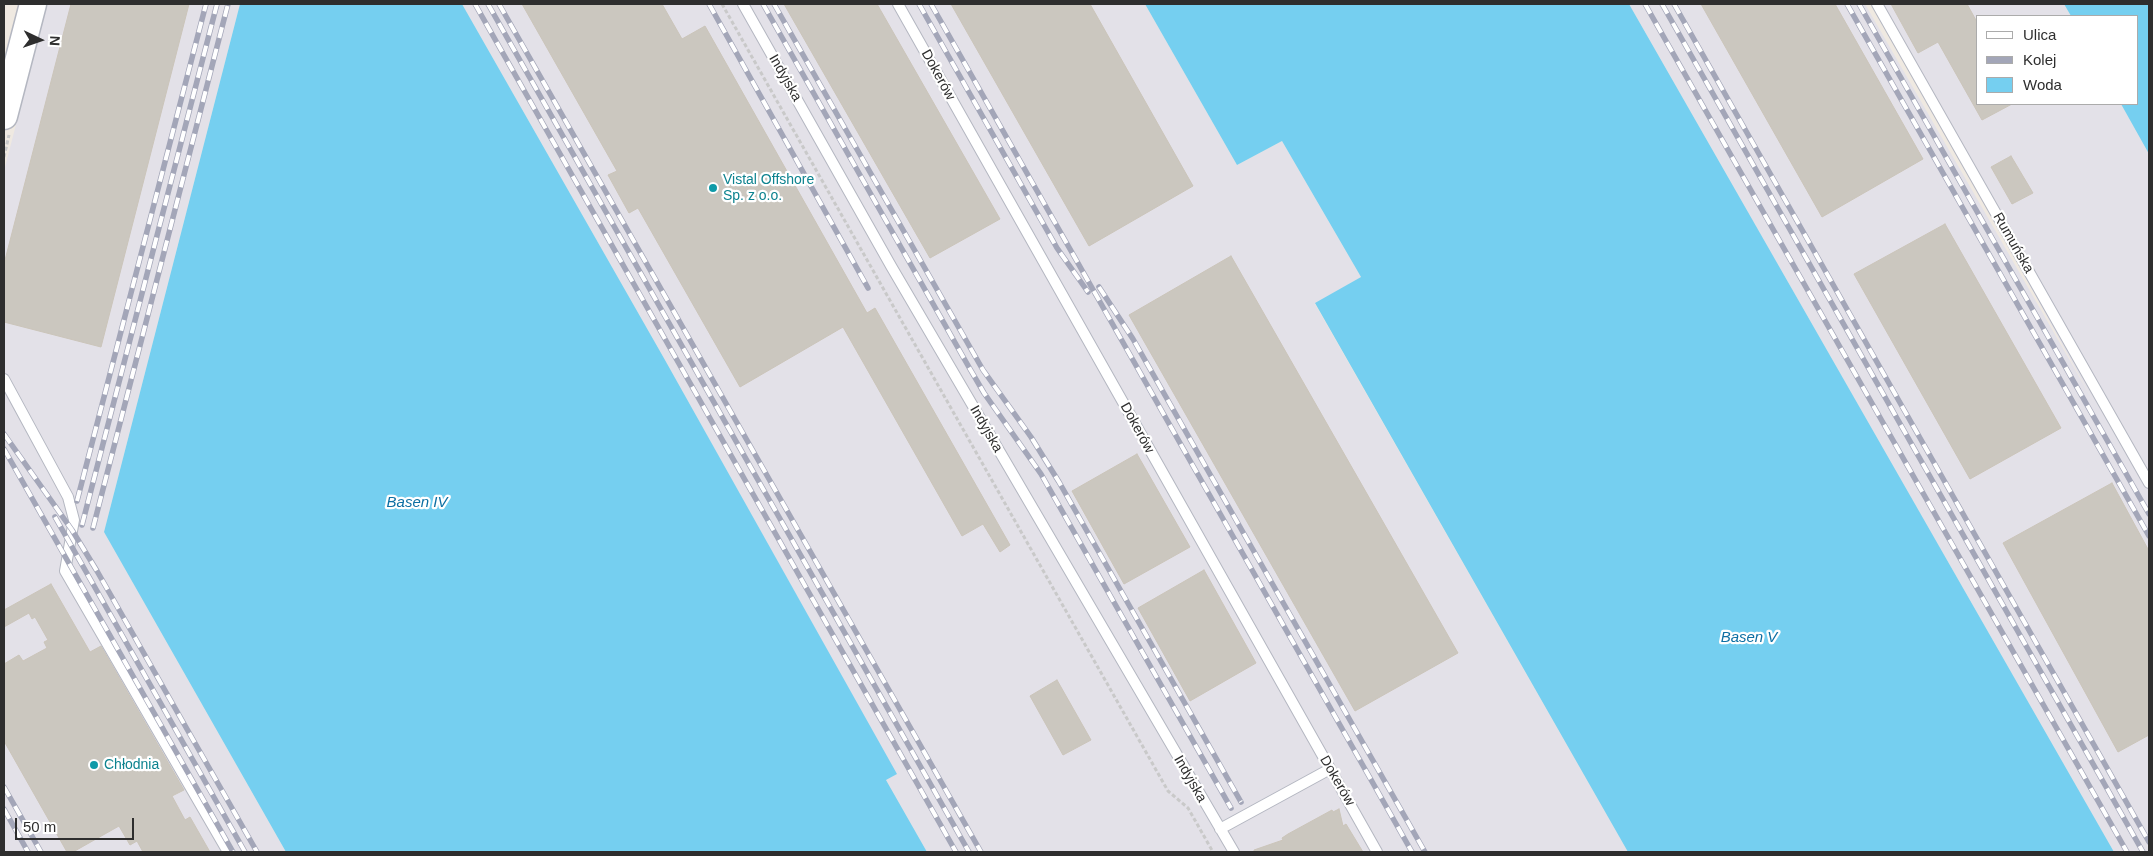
<!DOCTYPE html>
<meta charset="utf-8">
<style>
body{margin:0}
#map{position:relative;width:2153px;height:856px;overflow:hidden;background:#efe9e1;font-family:Arial,sans-serif}
canvas{display:block}
.frame{position:absolute;inset:0;border:5px solid #2e2e2e;pointer-events:none}
.legend{position:absolute;left:1976px;top:15px;width:162px;height:90px;box-sizing:border-box;background:#fff;border:1px solid #ababab;margin:0;padding:6px 9px;list-style:none;font-size:15px;color:#2e2e2e}
.legend li{display:flex;align-items:center;gap:10px;height:25px}
.legend b{width:25px;border:1px solid #ababab}
.north{position:absolute;left:15px;top:15px;width:50px;height:50px;-webkit-text-stroke:4px #fff;paint-order:stroke;rotate:93deg;font-size:14px;font-weight:700;line-height:20px;text-align:center;color:#2e2e2e}
.north::after{content:'';display:block;margin:auto;width:18px;height:22px;background:#2e2e2e;clip-path:polygon(50% 0,100% 100%,50% 72%,0 100%)}
.scale{position:absolute;left:15px;top:818px;width:119px;height:22px;box-sizing:border-box;border:2px solid #2e2e2e;border-top:0;padding-left:6px;font-size:15px;line-height:18px;white-space:nowrap;color:#2e2e2e;-webkit-text-stroke:4px #fff;paint-order:stroke}
</style>
<div id="map">
<canvas width="2153" height="856"></canvas>
<div class="frame"></div>
<ul class="legend">
<li><b style="height:6px;background:#fff"></b>Ulica</li>
<li><b style="height:6px;background:#a3a6b8"></b>Kolej</li>
<li><b style="height:14px;background:#75cff0"></b>Woda</li>
</ul>
<div class="north">N</div>
<div class="scale">50 m</div>
</div>
<script>
const ctx = document.querySelector('canvas').getContext('2d');
ctx.lineJoin = 'round';
function fillPath(path, color) {
  ctx.fillStyle = color;
  ctx.fill(path, 'evenodd');
}
function shape(rows) {
  const path = new Path2D();
  for (const r of rows) {
    path.moveTo(r[0], r[1]);
    for (let i = 2; i < r.length; i += 2) path.lineTo(r[i], r[i + 1]);
  }
  return path;
}
function stroke(path, color, width, dash) {
  ctx.strokeStyle = color;
  ctx.lineWidth = width;
  ctx.lineCap = dash ? 'butt' : 'round';
  ctx.setLineDash(dash || []);
  ctx.stroke(path);
}
function drawText(font, color, halo, rows, align = 'center') {
  ctx.font = font + ' Arial,sans-serif';
  ctx.lineWidth = 4.5;
  ctx.setLineDash([]);
  ctx.textBaseline = 'middle';
  ctx.strokeStyle = halo;
  ctx.fillStyle = color;
  for (const [text, x, y, turn = 0] of rows) {
    ctx.save();
    ctx.translate(x, y);
    ctx.rotate((+turn || 0) * Math.PI / 180);
    ctx.textAlign = isNaN(turn) ? turn : align;
    if (halo) ctx.strokeText(text, 0, 0);
    ctx.fillText(text, 0, 0);
    ctx.restore();
  }
}
fillPath(shape([
 [47,4,240,4,104,532,286,852,4,852,4,171],
 [462,4,1145,4,1237,165,1282,141,1361,277,1315,304,1628,852,927,852,886,780,896,774,665,360],
 [1629,4,1865,4,2095,404,1875,4,2064,4,2071,16,1977,16,1977,104,2121,104,2149,154,2149,852,2114,852]
]), '#e3e1e8');
fillPath(shape([
 [240,4,462,4,665,360,897,774,886,780,927,852,286,852,104,532],
 [1145,4,1629,4,2114,852,1628,852,1315,303,1361,277,1282,141,1237,165],
 [2064,4,2149,4,2149,154,2121,104,2137,104,2137,16,2071,16]
]), '#75cff0');
const building = shape([
 [71,4,189,4,101,347,4,322,4,264,71,4],
 [522,4,662,4,682,39,705,26,867,313,875,308,1010,545,1000,552,983,524,962,536,843,327,740,387,638,208,629,213,608,175,617,171,522,4],
 [784,4,877,4,1000,219,930,258,784,4],
 [951,4,1090,4,1193,186,1089,246,951,4],
 [1701,4,1835,4,1923,159,1822,217,1701,4],
 [1891,4,1967,4,1977,22,1977,104,2012,104,1982,120,1938,42,1918,53,1891,4],
 [2011,156,2033,193,2012,204,1991,167,2011,156],
 [1945,224,2061,428,1970,479,1854,274,1945,224],
 [1231,256,1458,653,1355,711,1129,315,1231,256],
 [1137,454,1190,547,1124,584,1072,491,1137,454],
 [2112,483,2149,551,2149,735,2118,752,2003,543,2112,483],
 [1204,570,1256,663,1190,701,1138,608,1204,570],
 [51,584,90,652,101,646,184,790,172,796,185,820,190,817,210,852,143,852,137,841,130,845,119,826,73,852,67,852,4,741,4,664,19,655,23,661,47,648,44,642,48,640,35,617,32,619,29,613,4,627,4,610,51,584],
 [1057,680,1091,740,1063,755,1030,696,1057,680],
 [1339,809,1343,826,1346,824,1363,852,1254,852,1254,850,1283,840,1282,838,1288,834,1332,810,1333,812,1339,809]
]);
fillPath(building, '#cbc7bf');
stroke(building, '#cbc5ba', 1);
const lane = shape([
 [743,4,891,266,1234,852],
 [898,4,1377,852],
 [1877,4,2149,483],
 [4,379,68,497,74,520,65,571,228,852],
 [1220,829,1330,769]
]);
const secondary = shape([
 [4,116,33,4]
]);
stroke(lane, '#b4b7c1', 12);
stroke(secondary, '#b4b7c1', 29);
stroke(shape([
 [722,4,1168,791,1188,808,1213,852],
 [4,157,9,135]
]), '#c9c9c9', 3, [4, 2.5]);
stroke(lane, '#fff', 10);
stroke(secondary, '#fff', 26);
const rail = shape([
 [475,4,956,852],
 [488,4,969,852],
 [499,4,981,852],
 [709,4,868,288],
 [763,4,970,369,984,393,1041,474,1231,808],
 [774,4,983,370,1031,437,1059,482,1241,802],
 [919,4,1057,248,1088,292],
 [931,4,1412,852],
 [1645,4,2127,852],
 [1662,4,2143,852],
 [1674,4,2149,842],
 [1847,4,2149,536],
 [1859,4,2149,514],
 [1099,287,1133,339,1425,852],
 [4,434,72,530,97,571,257,852],
 [4,449,233,852],
 [77,501,206,4],
 [55,517,245,852],
 [82,525,217,4],
 [93,528,228,4],
 [4,787,41,852],
 [4,809,28,852]
]);
stroke(rail, '#a3a6b8', 5.5);
stroke(rail, '#fff', 4, [11]);
for (const [x, y, r, color] of [
 [713,188,5,"#0f9aa8"],
 [94,765,5,"#0f9aa8"]
]) {
  const dot = new Path2D();
  dot.arc(x, y, r, 0, 2 * Math.PI);
  ctx.fillStyle = color;
  ctx.fill(dot);
  stroke(dot, '#fff', 2);
}
drawText('14px', '#2e2e2e', '#fff', [
 ["Dokerów",938,75,61],
 ["Indyjska",785,78,60],
 ["Rumuńska",2013,243,60],
 ["Dokerów",1137,428,61],
 ["Indyjska",986,429,60],
 ["Indyjska",1190,779,60],
 ["Dokerów",1337,781,60]
]);
drawText('14px', '#0d838f', '#fff', [
 ["Vistal Offshore",723,180],
 ["Sp. z o.o.",723,196],
 ["Chłodnia",104,765]
], 'left');
drawText('italic 15px', '#0d6fa3', '#fff', [
 ["Basen IV",417,503],
 ["Basen V",1749,638]
]);
</script>
